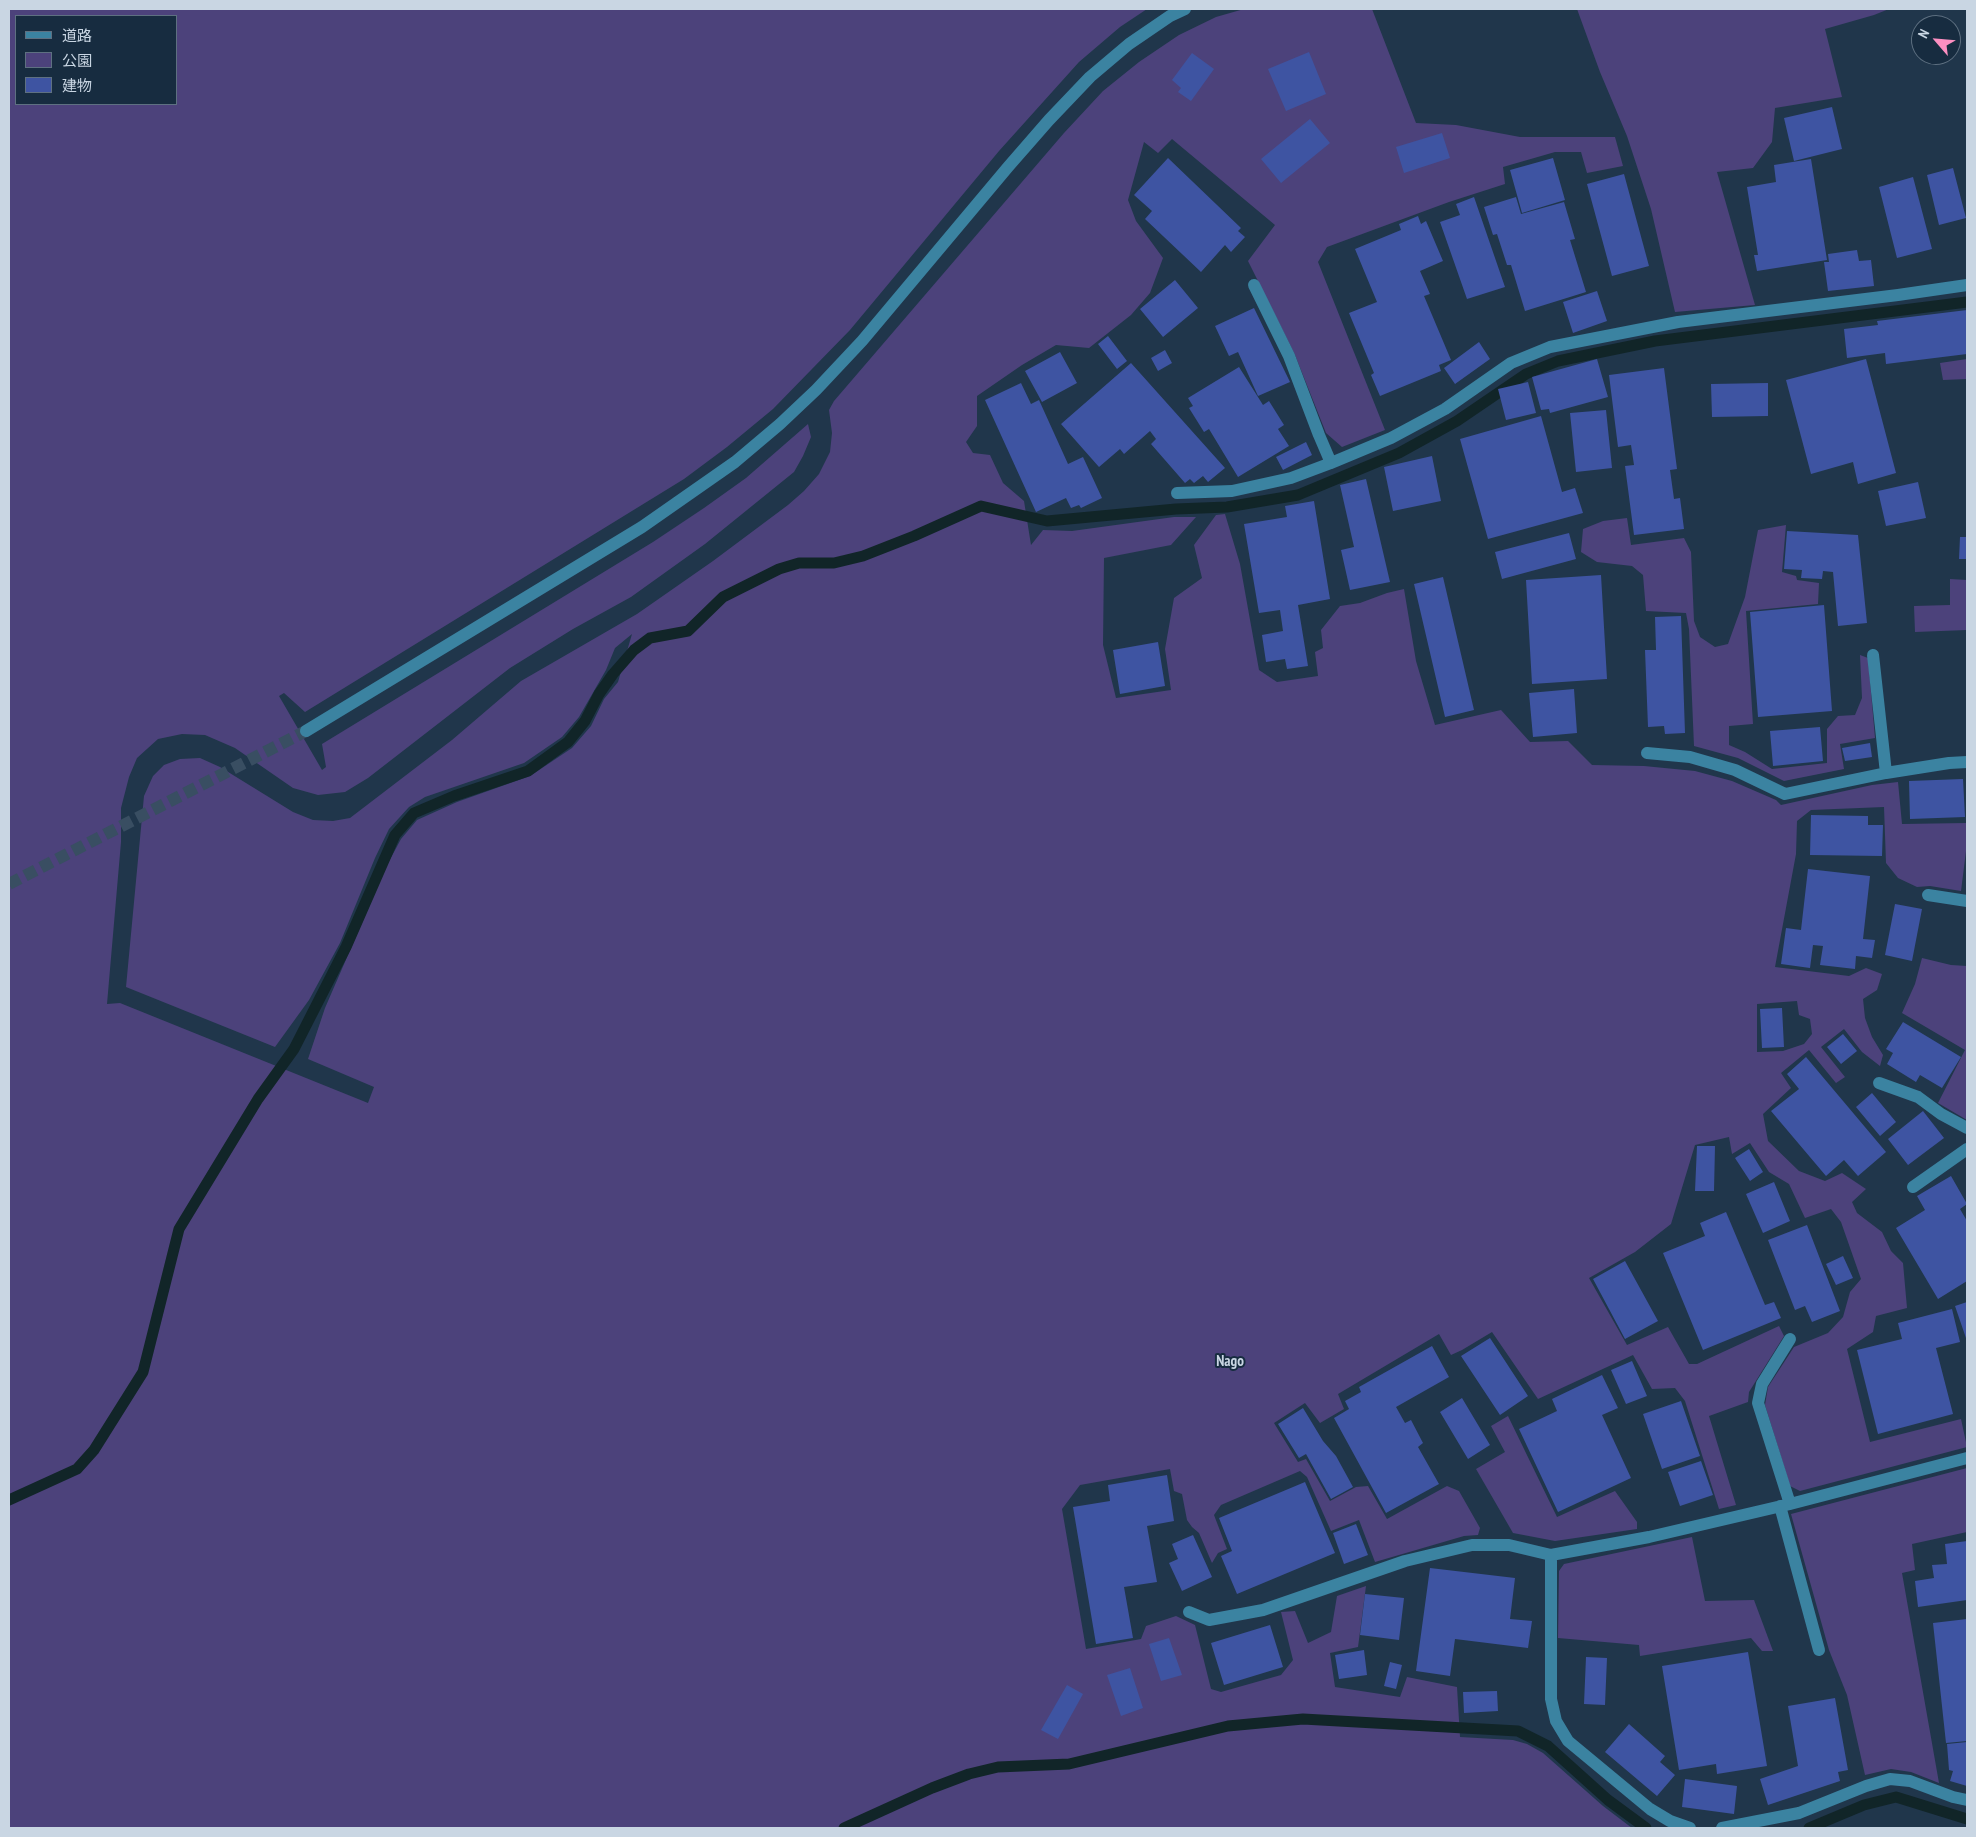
<!DOCTYPE html>
<meta charset="utf-8">
<style>
body{margin:0}
#map{position:relative;width:1976px;height:1837px;overflow:hidden;background:#20364b;font-family:"PT Sans Narrow","Noto Sans JP",sans-serif}
canvas{display:block}
.frame{position:absolute;inset:0;border:10px solid #c9d6e3;pointer-events:none}
.legend{position:absolute;left:15px;top:15px;width:162px;height:90px;box-sizing:border-box;background:#172c40;border:1px solid #5e7081;margin:0;padding:6px 9px;list-style:none;font-size:15px;color:#c9d6e3}
.legend li{display:flex;align-items:center;gap:10px;height:25px}
.legend b{width:25px;border:1px solid #5e7081}
.north{position:absolute;left:1911px;top:15px;width:50px;height:50px;box-sizing:border-box;background:#172c40;border:1px solid #5e7081;border-radius:50%;rotate:297deg;font-size:14px;font-weight:700;line-height:20px;text-align:center;color:#c9d6e3}
.north::after{content:'';display:block;margin:auto;width:18px;height:22px;background:#fc8fc1;clip-path:polygon(50% 0,100% 100%,50% 72%,0 100%)}
</style>
<div id="map">
<canvas width="1976" height="1837"></canvas>
<div class="frame"></div>
<ul class="legend">
<li><b style="height:6px;background:#3b83a1"></b>道路</li>
<li><b style="height:14px;background:#4c427b"></b>公園</li>
<li><b style="height:14px;background:#3e54a2"></b>建物</li>
</ul>
<div class="north">N</div>
</div>
<script>
const ctx = document.querySelector('canvas').getContext('2d');
ctx.lineJoin = 'round';
function fillPath(path, color) {
  ctx.fillStyle = color;
  ctx.fill(path, 'evenodd');
}
function shape(rows) {
  const path = new Path2D();
  for (const r of rows) {
    path.moveTo(r[0], r[1]);
    for (let i = 2; i < r.length; i += 2) path.lineTo(r[i], r[i + 1]);
  }
  return path;
}
function stroke(path, color, width, dash) {
  ctx.strokeStyle = color;
  ctx.lineWidth = width;
  ctx.lineCap = dash ? 'butt' : 'round';
  ctx.setLineDash(dash || []);
  ctx.stroke(path);
}
function drawText(font, color, halo, rows, align = 'center') {
  ctx.font = font + ' "PT Sans Narrow",sans-serif';
  ctx.lineWidth = 4;
  ctx.setLineDash([]);
  ctx.textBaseline = 'middle';
  ctx.strokeStyle = halo;
  ctx.fillStyle = color;
  for (const [text, x, y, turn = 0] of rows) {
    ctx.save();
    ctx.translate(x, y);
    ctx.rotate((+turn || 0) * Math.PI / 180);
    ctx.textAlign = isNaN(turn) ? turn : align;
    if (halo) ctx.strokeText(text, 0, 0);
    ctx.fillText(text, 0, 0);
    ctx.restore();
  }
}
fillPath(shape([
 [9,9,1147,9,1120,27,1079,62,999,151,850,330,773,409,727,447,684,479,305,712,284,693,279,696,322,770,326,767,322,744,653,542,704,508,746,478,808,424,811,437,803,456,794,472,705,544,631,597,573,629,510,668,368,778,345,792,318,795,293,788,235,748,205,735,182,734,158,739,137,758,129,777,121,808,121,842,107,1004,120,1003,368,1103,374,1087,308,1059,325,1008,387,865,401,839,417,820,457,802,530,776,572,748,591,726,604,699,618,682,632,634,615,648,606,670,579,717,562,737,524,763,425,797,409,807,389,829,375,858,340,943,309,1000,275,1047,126,987,144,796,153,776,164,765,180,759,200,758,220,767,293,812,313,820,333,821,350,818,452,740,521,681,637,614,713,561,788,505,804,491,819,474,830,452,832,433,829,410,834,401,1064,133,1103,91,1139,62,1179,35,1216,17,1244,9,1372,9,1416,123,1456,125,1520,137,1615,137,1623,166,1587,173,1581,152,1555,152,1503,167,1505,184,1449,202,1327,247,1318,262,1385,430,1342,447,1326,433,1295,355,1248,261,1275,225,1172,139,1158,153,1144,142,1128,200,1136,221,1163,258,1150,293,1131,315,1089,348,1056,345,1022,365,977,396,977,426,966,442,973,453,990,455,1003,483,1024,501,1031,545,1043,530,1072,531,1174,517,1196,517,1171,545,1104,558,1103,645,1116,698,1171,690,1165,649,1174,598,1202,578,1194,545,1216,515,1225,514,1240,564,1259,670,1277,682,1318,676,1315,652,1323,648,1321,630,1340,606,1360,603,1387,593,1404,589,1416,661,1435,725,1501,710,1530,742,1568,741,1592,765,1644,766,1695,771,1732,781,1776,800,1781,805,1872,785,1898,782,1902,824,1967,823,1967,843,1961,891,1930,886,1917,887,1898,878,1886,863,1884,807,1811,810,1797,821,1796,854,1775,967,1849,976,1866,968,1882,974,1877,990,1863,999,1865,1018,1872,1037,1883,1055,1880,1066,1862,1052,1844,1029,1821,1047,1845,1077,1836,1083,1809,1050,1781,1073,1791,1088,1763,1114,1768,1141,1799,1171,1825,1181,1842,1173,1866,1189,1852,1202,1857,1213,1882,1232,1891,1251,1903,1263,1907,1308,1876,1316,1873,1332,1847,1349,1870,1442,1961,1419,1967,1447,1800,1491,1790,1486,1765,1405,1768,1387,1794,1347,1828,1333,1843,1317,1850,1292,1861,1279,1841,1222,1831,1209,1805,1218,1789,1184,1769,1172,1750,1143,1732,1154,1729,1137,1695,1145,1671,1224,1635,1252,1589,1278,1627,1345,1668,1327,1689,1364,1697,1364,1779,1326,1784,1336,1749,1392,1748,1402,1709,1416,1736,1505,1719,1509,1685,1401,1675,1388,1652,1389,1633,1355,1538,1399,1492,1332,1462,1350,1451,1355,1439,1334,1338,1394,1344,1409,1320,1423,1305,1403,1274,1423,1298,1462,1306,1459,1330,1501,1356,1487,1368,1486,1387,1519,1447,1486,1459,1491,1480,1528,1478,1535,1464,1536,1375,1562,1359,1520,1331,1531,1307,1477,1300,1471,1221,1505,1214,1515,1227,1549,1218,1553,1212,1563,1199,1533,1192,1527,1187,1520,1182,1494,1174,1491,1170,1469,1080,1485,1062,1509,1086,1649,1141,1639,1146,1626,1176,1616,1195,1625,1211,1689,1221,1692,1281,1675,1293,1660,1281,1612,1295,1611,1308,1643,1331,1632,1337,1596,1366,1586,1358,1647,1330,1653,1335,1687,1400,1697,1407,1677,1457,1687,1460,1737,1513,1740,1527,1744,1543,1753,1603,1806,1632,1828,9,1828],
 [16,16,176,16,176,104,16,104],
 [1797,1001,1799,1015,1810,1019,1812,1034,1804,1044,1783,1051,1757,1052,1757,1004],
 [1577,9,1889,9,1874,15,1825,29,1842,97,1775,108,1772,142,1753,168,1717,172,1755,305,1675,312,1651,209,1627,136,1600,72],
 [1967,359,1967,379,1943,380,1940,363],
 [1627,518,1631,545,1684,538,1691,552,1694,621,1700,637,1715,647,1728,644,1745,597,1758,530,1786,525,1782,572,1796,576,1797,580,1819,583,1818,604,1746,611,1753,724,1729,726,1729,745,1745,752,1772,769,1827,763,1827,729,1838,716,1855,715,1862,698,1860,655,1868,658,1875,738,1840,744,1844,769,1784,781,1738,758,1694,746,1689,629,1686,613,1646,611,1643,575,1632,566,1597,562,1581,552,1583,529,1603,521],
 [1950,579,1967,580,1967,630,1915,632,1914,606,1950,605],
 [1922,958,1951,965,1967,966,1967,1120,1938,1103,1965,1050,1902,1013,1915,984],
 [1508,1416,1557,1517,1615,1491,1637,1522,1637,1529,1555,1541,1513,1533,1476,1469,1505,1452,1491,1426],
 [1967,1468,1967,1532,1912,1544,1915,1570,1902,1573,1939,1783,1911,1772,1891,1769,1865,1775,1847,1695,1829,1650,1791,1514],
 [1692,1537,1705,1601,1754,1600,1773,1651,1762,1651,1751,1638,1640,1656,1639,1645,1558,1638,1559,1571,1564,1564]
]), '#4c427b');
stroke(shape([
 [9,1500,77,1469,94,1450,143,1372,179,1229,258,1099,294,1049,346,947,395,835,414,813,454,796,528,771,568,742,585,721,599,694,613,674,634,650,650,638,688,631,723,597,779,569,799,563,834,563,863,556,914,536,981,506,1047,521,1176,509,1227,507,1298,495,1399,453,1457,421,1526,374,1558,361,1655,341,1967,302],
 [844,1828,932,1788,969,1774,998,1767,1069,1764,1228,1726,1303,1719,1518,1731,1548,1746,1608,1800,1646,1828],
 [1809,1828,1864,1805,1896,1797,1967,1819]
]), '#112528', 11);
fillPath(shape([
 [1309,52,1326,94,1286,111,1268,69],
 [1192,53,1214,69,1191,101,1178,92,1181,88,1172,80],
 [1832,107,1842,149,1794,161,1784,118],
 [1310,119,1330,143,1281,183,1261,159],
 [1442,133,1450,158,1404,173,1396,147],
 [1168,158,1241,228,1238,231,1245,237,1231,252,1225,245,1201,272,1145,219,1152,211,1134,195],
 [1553,158,1565,200,1522,213,1510,170],
 [1811,159,1827,260,1757,271,1754,255,1758,255,1747,187,1776,182,1774,165],
 [1953,168,1966,218,1939,225,1927,175],
 [1624,174,1649,266,1612,276,1587,184],
 [1913,177,1932,249,1897,258,1879,187],
 [1474,197,1505,287,1467,299,1440,222,1460,215,1456,204],
 [1516,197,1521,214,1564,202,1575,239,1570,240,1586,292,1525,311,1511,265,1507,265,1497,234,1493,235,1484,207],
 [1418,216,1421,224,1426,221,1443,261,1420,271,1430,294,1424,296,1451,360,1439,365,1441,371,1380,396,1371,375,1374,373,1349,313,1377,302,1355,249,1401,230,1399,224],
 [1857,250,1859,261,1871,260,1874,286,1828,291,1824,262,1829,262,1828,254],
 [1175,280,1198,308,1163,337,1140,309],
 [1597,291,1607,321,1573,333,1563,302],
 [1254,308,1290,382,1258,396,1238,352,1229,356,1215,326],
 [1967,310,1967,354,1886,364,1885,353,1847,358,1844,329,1878,325,1877,321],
 [1108,336,1127,361,1117,369,1098,344],
 [1479,342,1490,359,1455,384,1444,368],
 [1165,350,1172,363,1158,371,1151,358],
 [1060,352,1077,383,1042,402,1025,371],
 [1597,359,1608,397,1550,413,1549,409,1541,410,1532,377],
 [1866,359,1896,473,1858,484,1853,462,1811,474,1786,380],
 [1131,363,1225,468,1208,482,1203,476,1194,483,1190,479,1185,483,1151,444,1156,439,1150,431,1124,454,1120,449,1099,467,1061,424],
 [1239,367,1263,405,1269,401,1284,425,1278,429,1289,446,1238,477,1209,429,1204,432,1189,408,1193,406,1188,398],
 [1664,368,1677,469,1670,470,1674,499,1680,498,1684,529,1634,535,1625,466,1634,465,1631,445,1618,447,1609,375],
 [1528,382,1536,413,1506,420,1498,389],
 [1021,383,1031,404,1039,400,1068,464,1083,457,1102,498,1081,508,1079,505,1071,508,1066,498,1036,512,985,400],
 [1768,383,1768,416,1712,417,1711,384],
 [1606,410,1612,468,1576,472,1570,413],
 [1541,416,1562,492,1575,488,1583,513,1488,539,1460,439],
 [1306,442,1312,455,1283,470,1276,457],
 [1432,456,1441,501,1393,511,1384,467],
 [1366,479,1390,582,1350,590,1341,550,1354,547,1340,485],
 [1918,482,1926,518,1886,526,1878,491],
 [1314,501,1330,599,1298,605,1308,666,1287,669,1285,659,1266,662,1262,635,1283,631,1280,610,1259,613,1244,524,1287,517,1285,506],
 [1787,531,1858,535,1867,623,1838,626,1833,572,1823,571,1822,579,1801,578,1802,570,1784,569],
 [1569,533,1576,559,1502,579,1495,552],
 [1960,537,1967,537,1967,559,1959,559],
 [1601,575,1607,679,1532,684,1526,580],
 [1443,577,1474,710,1445,717,1414,584],
 [1824,605,1832,711,1758,717,1750,612],
 [1681,616,1685,733,1665,734,1664,726,1648,727,1645,650,1656,650,1655,617],
 [1158,642,1165,686,1120,694,1113,650],
 [1574,689,1577,733,1533,737,1529,693],
 [1820,727,1823,761,1773,766,1770,731],
 [1870,743,1872,757,1845,761,1842,748],
 [1963,779,1965,817,1910,819,1909,781],
 [1811,815,1868,816,1868,825,1883,825,1882,856,1810,855],
 [1808,869,1870,876,1863,939,1875,940,1872,958,1856,956,1855,969,1820,965,1823,946,1813,945,1810,968,1781,964,1786,928,1801,930],
 [1895,904,1922,909,1912,961,1885,955],
 [1782,1008,1784,1047,1762,1048,1760,1009],
 [1903,1022,1961,1057,1942,1088,1920,1075,1916,1082,1887,1064,1893,1053,1886,1049],
 [1843,1034,1857,1051,1841,1064,1827,1047],
 [1806,1057,1886,1152,1858,1176,1844,1160,1826,1176,1771,1111,1799,1089,1787,1074],
 [1872,1093,1896,1122,1880,1136,1856,1107],
 [1923,1111,1944,1138,1908,1165,1888,1139],
 [1697,1146,1715,1146,1714,1191,1695,1191],
 [1749,1149,1763,1172,1750,1181,1735,1158],
 [1951,1176,1967,1204,1960,1209,1967,1221,1967,1281,1938,1299,1896,1228,1925,1210,1917,1196],
 [1774,1182,1790,1221,1763,1233,1746,1194],
 [1726,1212,1765,1305,1774,1302,1781,1318,1703,1350,1663,1253,1705,1236,1700,1223],
 [1807,1225,1840,1311,1812,1322,1805,1306,1795,1310,1768,1240],
 [1843,1256,1853,1278,1836,1285,1826,1264],
 [1625,1261,1658,1321,1625,1339,1593,1279],
 [1967,1302,1967,1341,1955,1306],
 [1952,1309,1960,1342,1936,1348,1953,1414,1878,1434,1857,1350,1902,1339,1898,1323],
 [1490,1338,1528,1396,1500,1415,1461,1356],
 [1432,1346,1449,1377,1396,1407,1405,1423,1411,1420,1423,1443,1418,1447,1439,1484,1386,1513,1334,1418,1349,1409,1345,1401,1361,1392,1359,1387],
 [1632,1361,1647,1396,1626,1404,1611,1370],
 [1602,1375,1618,1408,1602,1415,1631,1478,1558,1512,1519,1429,1557,1411,1552,1399],
 [1462,1398,1490,1445,1468,1459,1440,1412],
 [1681,1401,1700,1456,1662,1469,1643,1414],
 [1303,1408,1323,1441,1336,1456,1353,1487,1331,1499,1306,1454,1299,1458,1278,1424],
 [1701,1461,1713,1495,1680,1506,1668,1472],
 [1167,1475,1174,1521,1147,1526,1157,1582,1124,1587,1133,1638,1096,1644,1073,1507,1110,1501,1108,1485],
 [1305,1482,1335,1553,1237,1594,1221,1556,1232,1551,1219,1518],
 [1356,1524,1368,1555,1344,1564,1333,1533],
 [1193,1535,1212,1577,1182,1591,1169,1563,1178,1559,1172,1544],
 [1967,1541,1967,1600,1918,1607,1915,1581,1934,1578,1932,1565,1947,1564,1945,1544],
 [1430,1568,1515,1578,1510,1619,1532,1621,1528,1648,1455,1639,1450,1676,1416,1671],
 [1365,1594,1404,1598,1399,1640,1360,1635],
 [1967,1619,1967,1741,1946,1743,1933,1623],
 [1270,1625,1283,1667,1224,1685,1211,1643],
 [1169,1638,1182,1675,1161,1681,1149,1644],
 [1364,1650,1367,1675,1339,1679,1335,1655],
 [1748,1652,1767,1766,1717,1774,1716,1764,1679,1770,1662,1666],
 [1586,1657,1607,1658,1605,1705,1584,1704],
 [1390,1662,1402,1665,1396,1689,1384,1686],
 [1130,1668,1143,1708,1121,1716,1107,1675],
 [1067,1685,1083,1694,1058,1739,1041,1730],
 [1497,1691,1498,1711,1464,1713,1463,1692],
 [1835,1698,1848,1770,1838,1772,1840,1781,1768,1805,1760,1779,1798,1766,1788,1706],
 [1629,1724,1665,1756,1660,1762,1675,1775,1657,1796,1605,1752],
 [1967,1742,1967,1786,1950,1781,1953,1771,1949,1770,1947,1744],
 [1685,1779,1737,1786,1734,1814,1682,1807]
]), '#3e54a2');
stroke(shape([
 [9,884,306,731]
]), '#394e62', 12, [12, 6]);
stroke(shape([
 [1254,285,1289,356,1319,435,1331,463],
 [1177,493,1232,491,1291,478,1331,463,1391,438,1445,409,1511,363,1550,347,1678,322,1898,295,1967,285],
 [1873,655,1886,773],
 [306,731,642,527,735,462,780,424,816,390,862,341,1008,167,1049,120,1090,77,1129,44,1170,16,1185,9],
 [1647,753,1690,757,1735,770,1785,794,1886,773,1949,763,1967,762],
 [1928,895,1967,901],
 [1879,1083,1918,1097,1941,1114,1967,1128],
 [1913,1187,1967,1149],
 [1790,1504,1758,1403,1762,1384,1790,1339],
 [1780,1506,1819,1650],
 [1551,1555,1551,1699,1556,1721,1568,1741,1650,1809,1670,1821,1690,1828],
 [1189,1612,1209,1620,1263,1610,1405,1561,1472,1545,1509,1545,1551,1555,1649,1537,1790,1504,1967,1458],
 [1722,1828,1799,1813,1866,1786,1890,1779,1910,1781,1953,1797,1967,1800]
]), '#3b83a1', 12);
drawText('bold 15px', '#c9d6e3', '#172c40', [
 ["Nago",1230,1362]
]);
</script>
